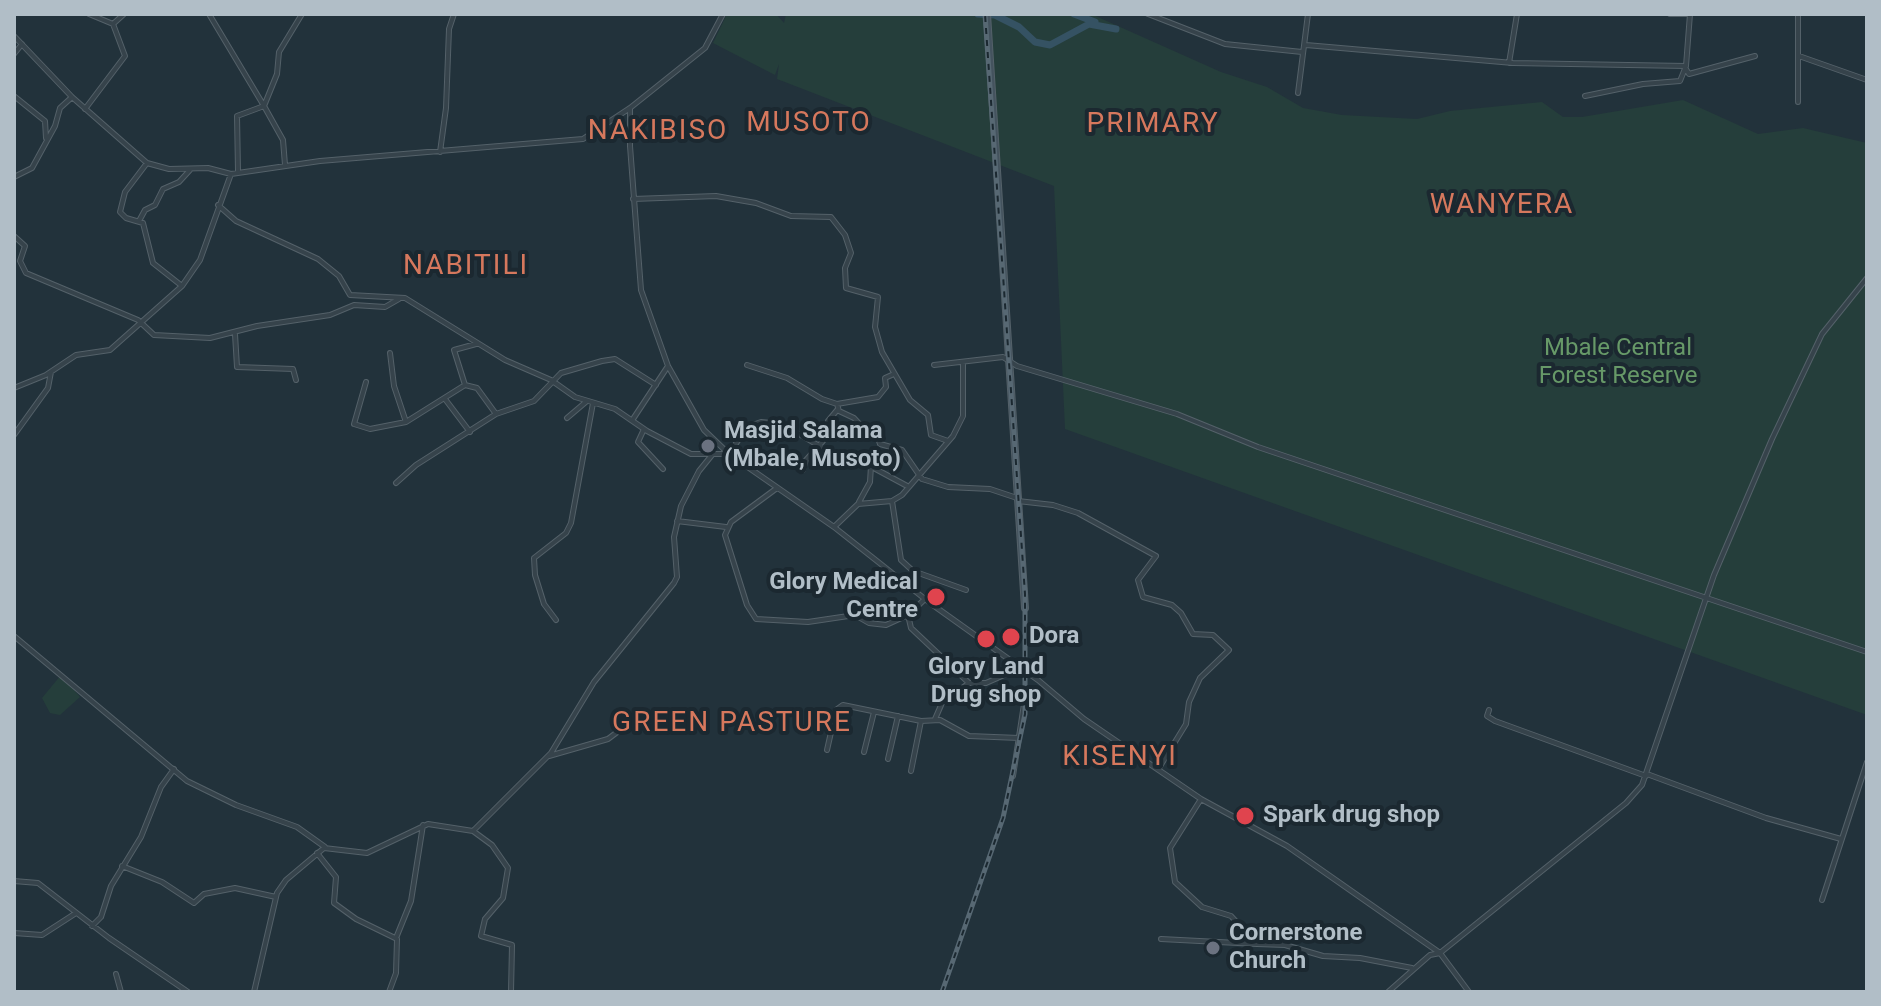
<!DOCTYPE html>
<style>
body{margin:0}
#map{position:relative;width:1881px;height:1006px;overflow:hidden;background:#22323b;font-family:Roboto,sans-serif}
canvas{display:block}
.frame{position:absolute;inset:0;border:16px solid #b1bec7;pointer-events:none}
</style>
<div id="map">
<canvas width="1881" height="1006"></canvas>
<div class="frame"></div>
</div>
<script>
const ctx = document.querySelector('canvas').getContext('2d');
ctx.lineJoin = 'round';
function fillPath(path, color) {
  ctx.fillStyle = color;
  ctx.fill(path, 'evenodd');
}
function shape(rows) {
  const path = new Path2D();
  for (const r of rows) {
    path.moveTo(r[0], r[1]);
    for (let i = 2; i < r.length; i += 2) path.lineTo(r[i], r[i + 1]);
  }
  return path;
}
function stroke(path, color, width, dash) {
  ctx.strokeStyle = color;
  ctx.lineWidth = width;
  ctx.lineCap = dash ? 'butt' : 'round';
  ctx.setLineDash(dash || []);
  ctx.stroke(path);
}
function drawText(font, color, halo, rows, align = 'center') {
  ctx.font = font + ' Roboto,sans-serif';
  ctx.lineWidth = 8;
  ctx.setLineDash([]);
  ctx.textBaseline = 'middle';
  ctx.strokeStyle = halo;
  ctx.fillStyle = color;
  for (const [text, x, y, turn = 0] of rows) {
    ctx.save();
    ctx.translate(x, y);
    ctx.rotate((+turn || 0) * Math.PI / 180);
    ctx.textAlign = isNaN(turn) ? turn : align;
    if (halo) ctx.strokeText(text, 0, 0);
    ctx.fillText(text, 0, 0);
    ctx.restore();
  }
}
fillPath(shape([
 [727,14,776,14,784,23,786,14,1091,14,1221,72,1267,87,1303,108,1342,115,1417,119,1450,111,1542,102,1563,117,1582,117,1683,100,1758,134,1803,128,1867,143,1867,715,1065,429,1054,186,777,79,779,64,775,75,713,43],
 [61,675,80,697,60,715,50,713,42,698]
]), '#253e3b');
stroke(shape([
 [978,14,995,15,1019,27,1035,42,1050,45,1089,24,1116,29],
 [1074,14,1095,22]
]), '#355263', 7);
const street = shape([
 [209,14,264,106,277,74,279,52,302,14],
 [1148,14,1225,44,1302,52],
 [1670,14,1690,14],
 [1798,14,1798,102],
 [113,24,124,14],
 [14,36,72,97,147,163,169,169,208,168,231,174,320,161,583,139,630,108,705,48,723,14],
 [1306,45,1513,63,1686,66],
 [14,54,22,44],
 [1799,56,1867,80],
 [1509,63,1517,14],
 [1686,69,1689,74,1755,56],
 [1298,93,1308,14],
 [14,96,45,121,46,138],
 [1585,96,1643,84,1680,81,1686,66,1690,14],
 [630,108,630,146,641,290,668,366,704,430,729,454,834,527,930,603,1038,680,1084,719,1201,799,1287,846,1440,953,1469,992],
 [85,109,125,56,113,24,89,14],
 [440,152,446,108,449,29,454,14],
 [147,163,125,192,120,212,126,218,143,223,153,263,182,286],
 [238,171,237,116,264,106,283,140,285,165],
 [14,177,32,168,55,126,60,108,71,98],
 [633,199,716,196,756,203,791,216,831,217,845,235,851,253,845,268,846,288,878,297,875,327,882,352,910,400,928,415,931,435,948,441],
 [218,205,236,221,318,259,339,276,350,295,405,298,505,360,551,380,575,397,615,409,647,431,691,454,729,454,747,427,761,422,782,424,838,457,870,466,909,487],
 [139,221,145,210,155,205,163,189,179,182,190,170],
 [14,236,25,246,20,261,26,273,138,320,154,335,210,338,257,326,330,315,354,305,385,307,399,299],
 [235,334,237,367,293,369,296,380],
 [390,353,394,386,406,422],
 [747,365,787,378,822,399,837,404,878,397,886,387,885,378,894,374],
 [934,365,1003,357,1017,366,1177,414,1258,447,1867,652],
 [366,382,354,424,370,429,406,422,465,385,454,350,476,344],
 [465,385,477,388,496,414,534,401,561,373,602,361,615,359,656,385],
 [14,388,46,375,76,355,110,350,182,286,200,260,231,174],
 [445,399,470,432],
 [837,404,839,411,854,418,867,432,877,435,880,444,902,450,922,479,948,487,990,489,1017,498],
 [567,418,587,401],
 [633,419,668,366],
 [644,429,638,442,663,469],
 [14,435,48,388,51,372],
 [803,470,806,460,823,441,828,421,838,409],
 [396,483,416,465,496,414],
 [777,488,731,522,725,535,747,605,756,619,808,622,855,615,869,623,886,625,908,615,925,599],
 [892,501,901,560,913,571,966,590],
 [1018,501,1053,505,1078,513,1156,556,1138,580,1143,597,1172,605,1181,613,1193,634,1213,635,1229,650,1200,678,1189,702,1186,724,1159,768],
 [859,502,870,482,871,466],
 [677,521,726,527],
 [834,527,858,504,892,501,902,495,953,436,963,416,963,362],
 [908,615,911,628,969,683,986,683,1020,668],
 [556,620,544,604,535,575,534,558,566,533,571,523,593,403],
 [14,636,187,781,236,805,297,827,325,847],
 [1489,710,1487,716,1495,721,1646,776],
 [935,719,942,703,969,683],
 [827,750,836,710,843,705,921,721,940,720,969,736,1019,738],
 [864,752,874,712],
 [549,756,608,739,636,718],
 [888,759,898,716],
 [911,771,921,721],
 [1647,774,1766,818,1841,839],
 [1013,776,1024,704],
 [1201,799,1170,848,1175,882,1202,907,1231,916,1257,944,1285,945,1323,956,1360,958,1412,968],
 [473,831,492,845,508,868,503,898,485,919,481,936,512,945,511,992],
 [317,853,336,877,334,903,356,919,397,939,396,973,389,992],
 [122,866,162,882,194,903,204,894,235,888,276,897],
 [14,881,38,883,109,938,188,992],
 [1822,900,1867,762],
 [92,926,101,917,111,886,141,837,161,787,174,769],
 [14,933,42,935,76,913],
 [396,938,411,901,423,825],
 [1161,939,1257,944],
 [116,974,121,992],
 [254,992,277,893,286,880,324,848,367,853,428,824,473,831,551,753,594,682,674,583,677,577,674,537,681,506,699,471,712,455],
 [1388,992,1430,955,1440,953,1626,803,1642,785,1714,575,1772,439,1822,334,1867,278]
]);
const secondary = shape([
 [987,14,1025,608]
]);
stroke(street, '#546169', 6);
stroke(secondary, '#546169', 8);
stroke(street, '#36434b', 4);
stroke(secondary, '#44535e', 6);
const rail = shape([
 [942,992,1003,818,1025,714,1025,594,985,14]
]);
stroke(rail, '#576873', 5);
stroke(rail, '#1b2830', 2, [6]);
for (const [x, y, r, color] of [
 [708,446,8,"#6b7280"],
 [936,597,10,"#e0444e"],
 [1011,637,10,"#e0444e"],
 [986,639,10,"#e0444e"],
 [1245,816,10,"#e0444e"],
 [1213,948,8,"#6b7280"]
]) {
  const dot = new Path2D();
  dot.arc(x, y, r, 0, 2 * Math.PI);
  ctx.fillStyle = color;
  ctx.fill(dot);
  stroke(dot, '#1b2830', 3);
}
drawText('24px', '#679968', '#1b2830', [
 ["Mbale Central",1618,349],
 ["Forest Reserve",1618,377]
]);
drawText('bold 24px', '#b1bec7', '#1b2830', [
 ["Masjid Salama",724,432],
 ["(Mbale, Musoto)",724,460],
 ["Glory Medical",918,583,"right"],
 ["Centre",918,611,"right"],
 ["Dora",1029,637],
 ["Glory Land",986,668,"center"],
 ["Drug shop",986,696,"center"],
 ["Spark drug shop",1263,816],
 ["Cornerstone",1229,934],
 ["Church",1229,962]
], 'left');
ctx.letterSpacing = '2px';
drawText('28px', '#d6785d', '#1b2830', [
 ["MUSOTO",809,124],
 ["PRIMARY",1153,125],
 ["NAKIBISO",658,132],
 ["WANYERA",1502,206],
 ["NABITILI",466,267],
 ["GREEN PASTURE",732,724],
 ["KISENYI",1120,758]
]);
ctx.letterSpacing = '0px';
</script>
